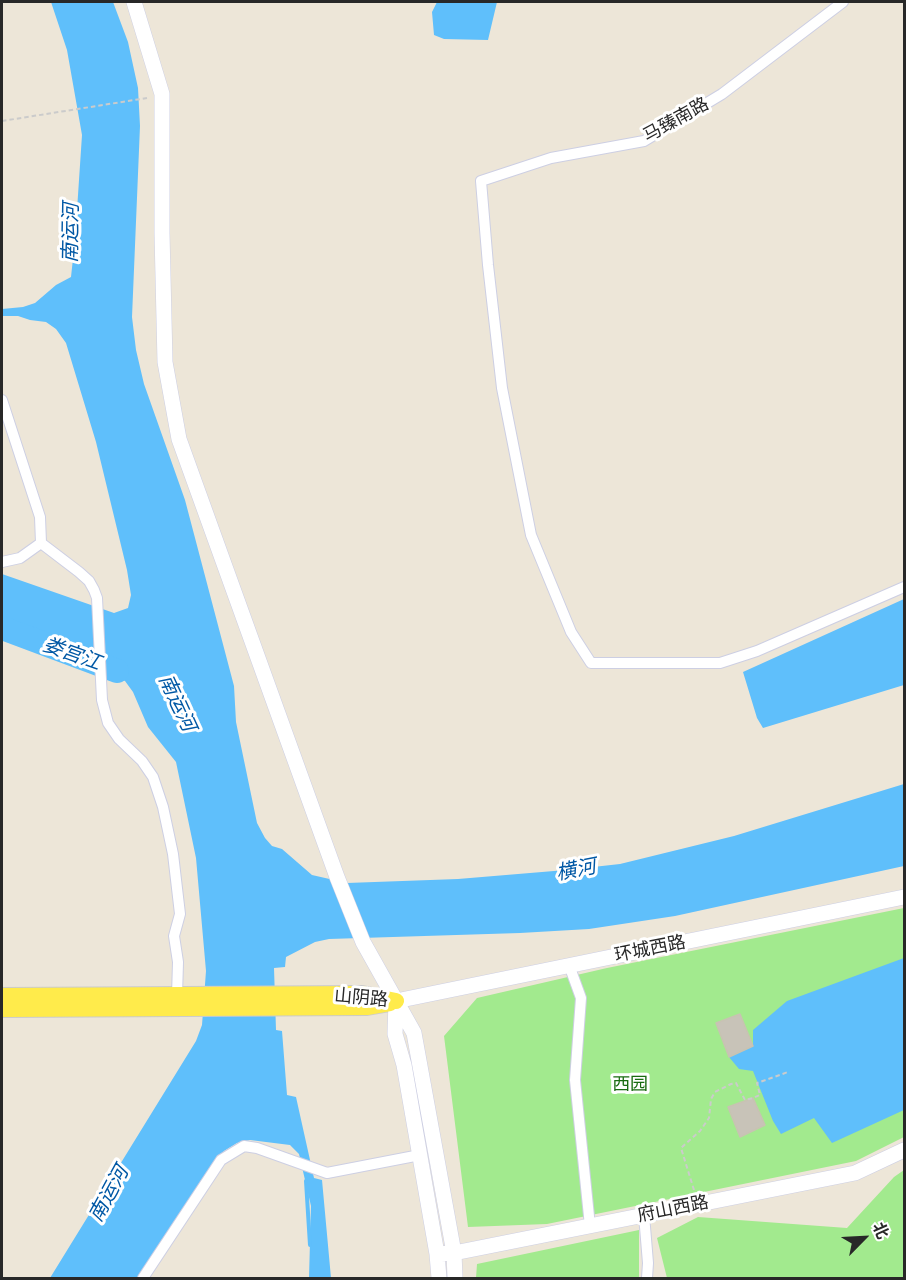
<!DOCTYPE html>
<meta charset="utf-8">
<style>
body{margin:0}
#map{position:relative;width:906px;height:1280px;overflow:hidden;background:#ede6d8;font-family:Raleway,"Noto Sans SC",sans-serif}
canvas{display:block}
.frame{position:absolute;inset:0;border:3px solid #282828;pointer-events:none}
.north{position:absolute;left:834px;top:1208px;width:60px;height:60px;-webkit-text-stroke:4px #fff;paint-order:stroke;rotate:66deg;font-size:16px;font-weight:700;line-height:24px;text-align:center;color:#282828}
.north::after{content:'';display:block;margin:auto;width:21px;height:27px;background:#282828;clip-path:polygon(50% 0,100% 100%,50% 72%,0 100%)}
</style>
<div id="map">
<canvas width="906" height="1280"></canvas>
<div class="frame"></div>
<div class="north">北</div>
</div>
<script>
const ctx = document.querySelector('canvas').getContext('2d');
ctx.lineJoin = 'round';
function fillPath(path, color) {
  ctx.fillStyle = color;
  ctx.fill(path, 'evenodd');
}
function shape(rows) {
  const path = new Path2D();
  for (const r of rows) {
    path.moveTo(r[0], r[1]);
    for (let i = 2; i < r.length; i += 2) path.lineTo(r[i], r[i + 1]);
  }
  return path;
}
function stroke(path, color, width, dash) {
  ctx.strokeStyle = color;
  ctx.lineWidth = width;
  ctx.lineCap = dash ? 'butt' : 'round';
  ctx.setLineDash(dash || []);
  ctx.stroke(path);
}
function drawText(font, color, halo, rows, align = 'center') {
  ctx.font = font + ' Raleway,"Noto Sans SC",sans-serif';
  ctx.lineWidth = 6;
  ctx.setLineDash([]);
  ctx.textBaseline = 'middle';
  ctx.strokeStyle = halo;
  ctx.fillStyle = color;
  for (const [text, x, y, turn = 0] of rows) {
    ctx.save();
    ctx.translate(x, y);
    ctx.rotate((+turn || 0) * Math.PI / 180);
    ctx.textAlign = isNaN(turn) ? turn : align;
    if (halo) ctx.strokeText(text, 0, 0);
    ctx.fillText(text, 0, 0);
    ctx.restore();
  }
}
fillPath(shape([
 [904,908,904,1137,856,1161,547,1224,468,1227,444,1036,477,998,607,968],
 [904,1170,904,1278,667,1278,657,1238,698,1217,847,1228,894,1177],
 [639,1230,639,1278,476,1278,477,1264]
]), '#a2ea8e');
fillPath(shape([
 [51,2,113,2,128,42,138,88,140,126,132,317,136,350,144,384,185,500,234,686,236,722,257,823,265,838,272,846,282,849,312,875,347,883,458,879,566,870,620,864,734,836,904,784,904,866,675,916,589,929,520,933,329,939,315,942,286,957,285,967,274,968,276,1030,282,1031,287,1095,296,1097,314,1178,322,1180,331,1278,309,1278,311,1206,299,1154,290,1145,250,1140,237,1143,224,1151,138,1278,50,1278,196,1041,202,1025,206,971,196,858,176,762,148,727,133,692,125,681,87,665,86,657,2,635,2,574,114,613,128,608,131,595,127,570,96,442,66,343,56,329,46,322,30,320,18,316,2,316,2,309,23,307,35,303,56,285,71,277,75,240,82,135,67,50],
 [437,2,497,2,488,40,444,39,434,35,432,12],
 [904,599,904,685,763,728,757,718,743,672],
 [904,958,904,1110,832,1143,814,1118,781,1134,773,1121,753,1071,739,1069,729,1057,753,1046,753,1030,787,1001]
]), '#5fbffb');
stroke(shape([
 [306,1181,310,1245]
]), '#5fbffb', 4);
stroke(shape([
 [2,628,117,671]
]), '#5fbffb', 24);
const building = shape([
 [740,1014,753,1046,729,1057,716,1023,740,1014],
 [753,1098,765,1125,740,1137,728,1107,753,1098]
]);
fillPath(building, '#c8c3b8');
stroke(building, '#c8c3b2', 1.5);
const street = shape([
 [843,2,722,94,644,141,551,158,481,181,488,265,502,388,531,535,571,632,591,663,720,663,757,651,904,587],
 [2,400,40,517,41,543,79,572,89,581,94,590,97,598,102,700,108,723,119,739,142,761,153,777,163,807,173,854,180,914,174,936,178,962,177,996],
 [2,562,20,558,41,543],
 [569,965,581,998,575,1080,590,1226],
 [644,1215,648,1263,647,1278],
 [143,1278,221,1160,244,1146,257,1148,327,1173,420,1155]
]);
const secondary = shape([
 [134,2,162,94,162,233,165,362,179,439,337,877,363,942,414,1033,454,1253,455,1278],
 [396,1001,904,897],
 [396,1001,395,1034,404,1065,437,1254,439,1278],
 [437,1254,454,1253,855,1173,904,1150]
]);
const primary = shape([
 [2,996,362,994,396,1001],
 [2,1009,367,1007,390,1003]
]);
stroke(street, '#cdcfe3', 12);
stroke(secondary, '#cdcfe3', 16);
stroke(primary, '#cbcbcb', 18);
stroke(shape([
 [2,121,147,98],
 [694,1190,681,1148,700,1131,709,1118,711,1099,715,1092,731,1084,736,1083,745,1100,753,1098,760,1095,757,1083,788,1072]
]), '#cbcbcb', 2, [4.5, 3]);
stroke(street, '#fff', 10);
stroke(secondary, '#fff', 15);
stroke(primary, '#ffeb4b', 16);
drawText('18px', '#282828', '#fff', [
 ["马臻南路",676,120,-29],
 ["环城西路",650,949,-11],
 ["山阴路",361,998,5],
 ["府山西路",673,1209,-11]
]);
drawText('18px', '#1a6c12', '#fff', [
 ["西园",630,1085]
]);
drawText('italic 20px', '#0058a5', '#fff', [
 ["南运河",71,233,-89],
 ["娄宫江",72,654,20],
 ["南运河",177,703,65],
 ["横河",576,870,-11],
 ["南运河",109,1194,-61]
]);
</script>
